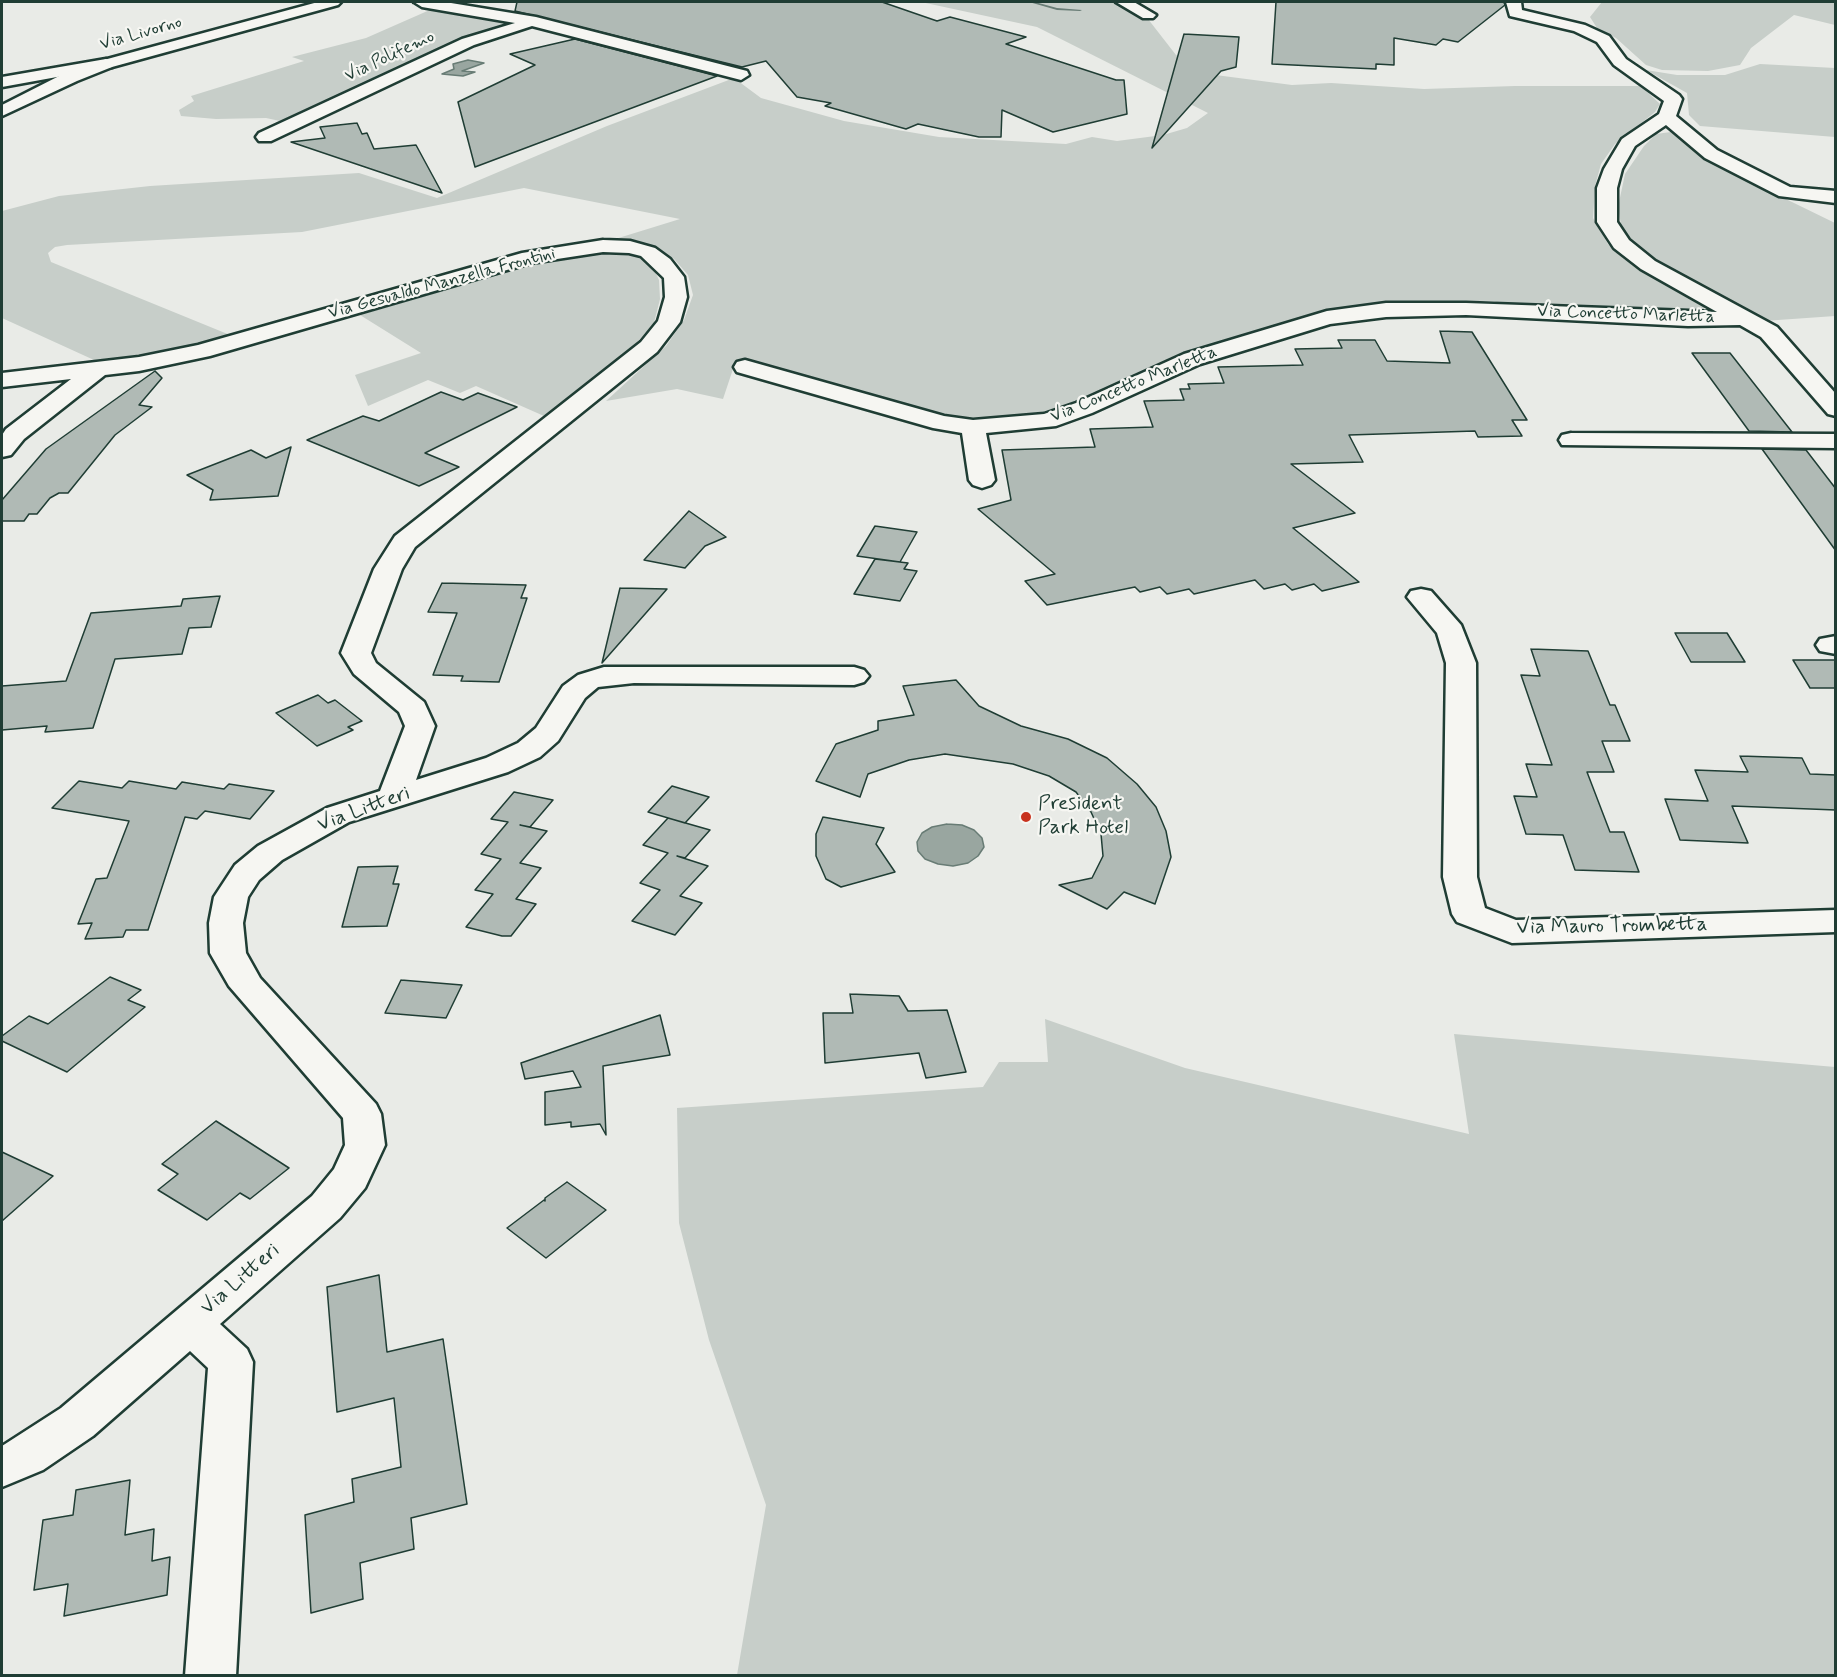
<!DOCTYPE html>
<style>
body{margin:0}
#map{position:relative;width:1837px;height:1677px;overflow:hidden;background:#e9ebe7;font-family:Mynerve,sans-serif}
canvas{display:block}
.frame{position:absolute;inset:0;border:3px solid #1f3d34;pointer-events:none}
</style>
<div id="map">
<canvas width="1837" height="1677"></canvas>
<div class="frame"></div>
</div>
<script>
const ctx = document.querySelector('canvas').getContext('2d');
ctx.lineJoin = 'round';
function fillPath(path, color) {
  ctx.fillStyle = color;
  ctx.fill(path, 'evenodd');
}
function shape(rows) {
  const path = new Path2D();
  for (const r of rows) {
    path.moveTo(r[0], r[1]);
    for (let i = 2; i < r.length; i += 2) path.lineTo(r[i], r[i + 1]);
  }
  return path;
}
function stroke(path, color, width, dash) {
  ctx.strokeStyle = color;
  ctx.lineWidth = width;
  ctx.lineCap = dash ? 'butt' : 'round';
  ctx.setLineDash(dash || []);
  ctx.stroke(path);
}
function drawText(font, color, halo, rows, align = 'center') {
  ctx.font = font + ' Mynerve,sans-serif';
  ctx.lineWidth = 4.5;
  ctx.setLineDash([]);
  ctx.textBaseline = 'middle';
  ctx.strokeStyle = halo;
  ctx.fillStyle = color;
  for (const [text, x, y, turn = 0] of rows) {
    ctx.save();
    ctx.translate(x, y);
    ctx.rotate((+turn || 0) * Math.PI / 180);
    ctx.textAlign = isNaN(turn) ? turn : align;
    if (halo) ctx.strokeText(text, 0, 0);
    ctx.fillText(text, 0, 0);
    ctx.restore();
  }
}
fillPath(shape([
 [921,2,1114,2,1148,19,1176,55,1208,74,1292,85,1331,83,1424,89,1515,86,1641,86,1660,104,1655,112,1615,144,1601,164,1595,186,1593,218,1608,244,1625,258,1703,304,1705,308,1699,312,1511,307,1494,301,1386,302,1345,308,1198,349,1153,366,1076,402,1041,412,1009,417,979,419,943,416,840,385,736,360,723,399,677,389,606,401,666,346,684,320,693,295,688,275,674,259,654,247,612,240,680,219,524,188,302,232,67,245,55,247,48,253,51,262,230,335,151,354,94,360,2,318,2,211,59,196,150,186,359,173,437,198,607,126,734,78,761,98,844,121,939,137,1066,144,1092,137,1117,141,1163,135,1187,128,1208,113,1037,27],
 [1602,2,1835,2,1835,25,1794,15,1751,48,1740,65,1708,71,1662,70,1646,65,1616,38,1597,28,1590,17],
 [432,9,509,23,466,36,280,121,266,118,216,119,181,116,179,110,194,101,191,96,304,61,292,57,366,38],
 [1760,64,1835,68,1835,137,1700,126,1689,115,1687,93,1646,70,1677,75,1725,75],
 [1671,132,1691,148,1751,182,1835,223,1835,316,1764,321,1656,263,1634,243,1621,225,1618,207,1625,174,1644,146,1656,134],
 [595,252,624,252,642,258,653,267,659,280,660,299,654,323,632,348,544,416,476,386,460,393,428,380,368,406,355,375,421,353,360,315,524,267],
 [1045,1019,1185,1068,1469,1134,1454,1034,1835,1067,1835,1675,737,1675,766,1505,709,1340,679,1223,677,1108,983,1087,999,1062,1048,1062]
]), '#c7cec9');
const water = shape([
 [468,60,484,63,462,71,475,72,463,76,442,74,454,69,453,64,468,60],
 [947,824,962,825,974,830,982,838,984,847,978,856,968,863,953,866,938,864,925,859,918,851,917,842,922,833,932,827,947,824]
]);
fillPath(water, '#99a6a0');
stroke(water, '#687c75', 1.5);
fillPath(shape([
 [1029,2,1035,2,1057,8,1082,10,1080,11,1057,10,1029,2]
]), '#687c75');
const building = shape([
 [517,2,882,2,937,21,950,17,1026,37,1006,44,1116,80,1124,80,1127,114,1053,132,1002,110,1001,137,979,137,918,124,906,129,825,106,831,103,797,97,766,61,742,67,515,11,517,2],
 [1276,2,1504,2,1505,5,1458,42,1443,39,1436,45,1394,38,1394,65,1376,64,1376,69,1272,64,1276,2],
 [1184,34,1239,37,1236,67,1221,71,1152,148,1184,34],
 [575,39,717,76,475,167,458,102,535,65,510,54,575,39],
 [357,123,362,134,367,133,374,149,416,145,442,193,291,142,325,138,320,127,357,123],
 [1440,331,1472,332,1527,420,1512,420,1522,436,1478,437,1475,431,1349,435,1363,462,1291,464,1355,513,1293,528,1359,582,1322,591,1314,584,1292,590,1285,584,1264,589,1255,580,1194,594,1189,589,1167,594,1160,587,1140,592,1135,587,1047,605,1025,581,1055,574,978,509,1011,500,1002,450,1095,447,1090,429,1153,427,1144,401,1184,400,1180,389,1190,389,1188,384,1224,383,1218,367,1303,365,1295,349,1342,348,1338,340,1375,340,1387,361,1450,363,1440,331],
 [1692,353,1730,353,1792,432,1749,431,1692,353],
 [155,371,162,378,139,405,152,407,115,435,68,493,59,493,50,498,37,514,29,514,24,521,2,521,2,500,46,449,155,371],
 [441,392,463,400,478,393,517,407,425,453,459,467,419,486,307,440,363,416,379,421,441,392],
 [291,447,278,496,210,500,213,490,187,475,251,450,266,458,291,447],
 [1762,449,1806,450,1836,489,1836,551,1762,449],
 [689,511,726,537,705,546,685,568,644,560,689,511],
 [875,526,917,532,900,562,857,556,875,526],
 [875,559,908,563,904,569,917,571,900,601,854,594,875,559],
 [442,583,526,585,521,598,527,598,499,682,461,681,463,676,433,675,457,613,428,612,442,583],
 [620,588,667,589,602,663,620,588],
 [220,596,211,627,189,628,182,654,115,659,93,728,45,732,47,726,2,730,2,686,66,681,91,613,181,606,183,599,220,596],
 [1675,633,1727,633,1745,662,1691,662,1675,633],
 [1531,649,1588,651,1610,705,1615,705,1630,741,1602,741,1614,772,1587,772,1610,832,1624,832,1639,872,1575,870,1563,835,1526,834,1514,796,1537,797,1526,764,1552,765,1521,675,1540,676,1531,649],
 [1793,660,1836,660,1836,688,1810,688,1793,660],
 [956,680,979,706,1021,726,1068,739,1107,758,1137,784,1156,807,1166,831,1171,857,1155,904,1124,892,1107,909,1059,885,1092,878,1103,856,1101,834,1091,812,1076,792,1049,776,1013,764,945,754,909,760,868,774,860,797,816,781,836,744,878,730,878,721,914,715,903,686,956,680],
 [318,695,328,703,335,700,362,721,348,727,353,730,317,746,276,713,318,695],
 [1740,756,1802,758,1810,774,1836,775,1836,810,1732,806,1748,843,1680,840,1665,799,1708,801,1695,770,1748,772,1740,756],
 [79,781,122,788,129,781,176,789,182,782,224,789,229,784,274,791,250,819,205,811,197,819,185,817,148,930,126,930,123,937,85,939,92,923,78,924,96,879,107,878,129,821,52,808,79,781],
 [672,786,709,797,685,823,648,812,672,786],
 [514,792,553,800,530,827,520,825,547,831,520,863,541,868,516,899,536,904,511,936,502,936,466,927,493,894,475,890,501,859,481,854,508,822,491,819,514,792],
 [823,817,884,828,876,844,895,872,841,887,826,879,816,856,816,834,823,817],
 [668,818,710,830,685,858,677,856,708,866,680,896,702,903,675,935,632,921,660,890,640,883,668,853,643,845,668,818],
 [398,866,393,884,399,884,387,926,342,927,358,867,398,866],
 [110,977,141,990,128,1000,145,1007,67,1072,2,1041,2,1036,29,1016,48,1024,110,977],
 [401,980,462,985,446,1018,385,1013,401,980],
 [850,994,899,996,908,1011,947,1010,966,1072,926,1078,919,1053,825,1063,823,1013,853,1013,850,994],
 [660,1015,670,1055,603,1066,606,1135,600,1124,571,1127,571,1122,545,1125,545,1092,581,1087,573,1071,525,1079,521,1063,660,1015],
 [216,1121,289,1168,250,1199,240,1193,207,1220,158,1190,178,1174,162,1164,216,1121],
 [2,1152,53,1176,2,1221,2,1152],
 [567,1182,606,1210,546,1258,507,1228,544,1200,545,1201,545,1198,567,1182],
 [379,1275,387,1352,443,1339,467,1504,411,1518,414,1549,360,1563,363,1599,311,1613,305,1515,354,1502,352,1479,401,1467,394,1398,337,1412,327,1287,379,1275],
 [130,1480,125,1535,154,1529,152,1561,170,1557,167,1595,64,1616,68,1584,34,1590,43,1520,73,1515,76,1490,130,1480]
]);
fillPath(building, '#b0bab5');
stroke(building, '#1f3d34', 1.5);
const minor = shape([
 [414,2,445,2,536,17,747,71,749,75,741,80,532,26,474,45,271,141,259,141,256,137,259,133,462,39,515,23,422,7,414,2],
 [1116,2,1134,2,1156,15,1153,18,1143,18,1116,2],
 [1506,2,1521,2,1522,10,1585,25,1609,36,1626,59,1679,95,1682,99,1676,116,1717,150,1790,187,1836,191,1836,203,1779,196,1705,158,1666,125,1635,146,1622,169,1617,188,1617,222,1629,240,1655,261,1777,327,1836,394,1836,416,1828,414,1761,337,1740,325,1688,326,1466,315,1386,317,1330,324,1200,364,1092,413,1056,426,986,433,995,480,991,485,982,488,973,485,969,480,962,433,933,428,737,372,734,367,737,362,745,360,944,416,973,420,1044,414,1076,403,1184,354,1327,311,1386,303,1466,303,1717,312,1641,269,1614,248,1597,222,1597,188,1604,169,1622,139,1659,114,1664,101,1614,65,1597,42,1574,31,1510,16,1506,2],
 [106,59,112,61,114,64,112,67,2,87,2,77,106,59],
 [603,240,630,241,655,248,670,259,684,277,687,297,680,322,657,352,415,547,402,569,371,653,376,663,424,702,435,726,416,780,486,758,518,743,536,728,563,686,578,675,604,667,854,667,864,670,869,676,864,682,854,685,634,683,598,687,585,698,558,741,540,757,508,772,349,822,282,860,259,880,248,897,243,923,246,953,260,978,376,1104,381,1114,385,1145,365,1188,340,1218,220,1324,247,1349,253,1362,236,1676,185,1676,208,1368,190,1351,93,1436,43,1470,2,1487,2,1446,61,1408,312,1196,334,1169,345,1145,343,1118,229,986,210,953,209,923,214,897,235,865,258,846,327,808,380,791,405,726,399,712,354,674,341,653,374,569,395,536,641,342,658,321,665,297,664,278,641,256,629,253,603,252,531,263,210,356,139,371,105,375,24,439,11,455,2,457,2,435,6,429,71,379,2,387,2,373,139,357,198,345,522,253,603,240],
 [1571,433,1836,434,1836,448,1562,445,1559,440,1562,435,1571,433],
 [1421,589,1431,591,1461,625,1476,663,1477,877,1485,908,1516,920,1836,910,1836,932,1512,943,1457,922,1452,914,1443,877,1446,663,1437,633,1407,597,1411,591,1421,589],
 [1836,636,1836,654,1820,651,1816,645,1820,639,1836,636]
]);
const major = shape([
 [318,2,341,2,338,5,112,67,77,81,2,116,2,105,65,73,100,61,318,2]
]);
stroke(minor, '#1f3d34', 5);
stroke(major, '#1f3d34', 5);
fillPath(minor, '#f6f6f2');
fillPath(major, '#f6f6f2');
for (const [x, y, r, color] of [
 [1026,817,6,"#c8321e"]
]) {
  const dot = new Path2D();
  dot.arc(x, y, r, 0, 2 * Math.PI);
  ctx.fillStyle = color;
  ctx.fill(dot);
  stroke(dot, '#f6f6f2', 2);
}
drawText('18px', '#1f3d34', '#f6f6f2', [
 ["Via Livorno",141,34,-16],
 ["Via Polifemo",390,57,-25],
 ["Via Gesualdo Manzella Frontini",442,284,-15],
 ["Via Concetto Marletta",1626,315,2],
 ["Via Concetto Marletta",1134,385,-22]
]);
drawText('21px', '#1f3d34', '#f6f6f2', [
 ["President",1038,805],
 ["Park Hotel",1038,829]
], 'left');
drawText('21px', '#1f3d34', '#f6f6f2', [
 ["Via Litteri",364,810,-20],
 ["Via Mauro Trombetta",1612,927,-1],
 ["Via Litteri",241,1280,-41]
]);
</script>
